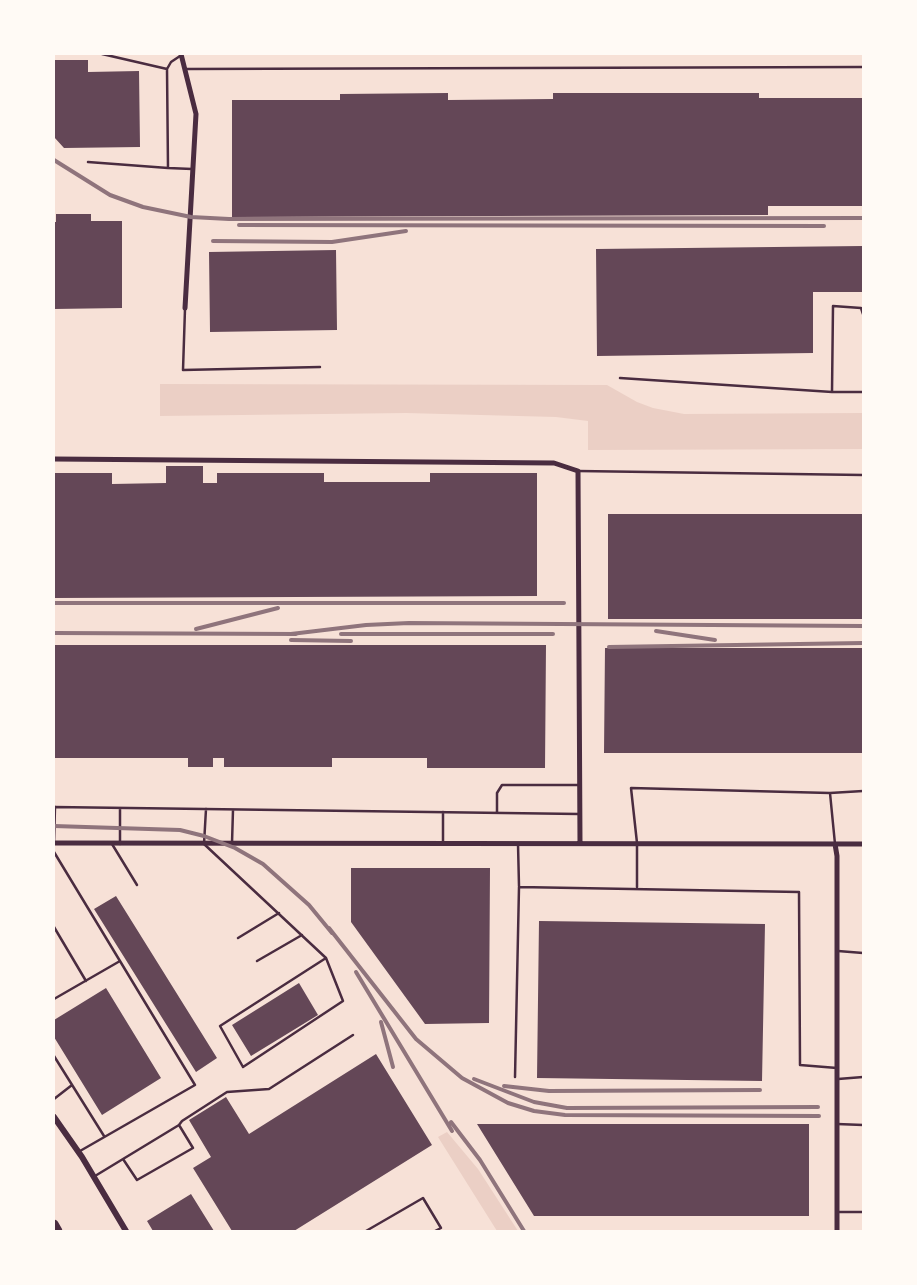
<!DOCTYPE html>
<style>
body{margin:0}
#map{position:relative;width:917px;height:1285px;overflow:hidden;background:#f7e1d7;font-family:Poppins,sans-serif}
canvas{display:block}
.frame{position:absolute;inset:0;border:55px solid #fffaf5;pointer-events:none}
</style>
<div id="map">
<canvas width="917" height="1285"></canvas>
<div class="frame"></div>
</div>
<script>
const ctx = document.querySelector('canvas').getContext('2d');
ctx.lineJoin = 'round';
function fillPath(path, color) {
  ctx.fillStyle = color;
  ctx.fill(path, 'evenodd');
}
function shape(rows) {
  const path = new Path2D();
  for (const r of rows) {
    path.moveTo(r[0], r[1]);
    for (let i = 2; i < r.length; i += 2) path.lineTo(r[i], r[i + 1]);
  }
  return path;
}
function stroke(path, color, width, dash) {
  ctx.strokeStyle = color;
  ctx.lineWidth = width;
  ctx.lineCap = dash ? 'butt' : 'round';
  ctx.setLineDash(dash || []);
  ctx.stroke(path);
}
fillPath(shape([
 [160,384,607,385,637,402,653,408,684,414,863,413,863,449,588,450,588,421,556,417,406,413,160,416],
 [447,1132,478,1169,518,1231,497,1231,438,1137]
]), '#ebcfc5');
fillPath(shape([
 [54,60,88,60,88,72,139,71,140,147,64,148,54,137],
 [448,93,448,100,553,99,553,93,759,93,759,98,863,98,863,206,768,206,768,215,232,217,232,100,340,100,340,94],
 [56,214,91,214,91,221,122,221,122,308,54,309,54,222,56,222],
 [863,246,863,292,813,292,813,353,597,356,596,249],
 [336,250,337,330,210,332,209,252],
 [166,466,203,466,203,483,217,483,217,473,324,473,324,482,430,482,430,473,537,473,537,596,54,598,54,473,112,473,112,484,166,483],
 [608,514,863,514,863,619,608,619],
 [54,645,546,645,545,768,427,768,427,758,332,758,332,767,224,767,224,758,213,758,213,767,188,767,188,758,54,758],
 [605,648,863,648,863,753,604,753],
 [351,868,490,868,489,1023,425,1024,351,922],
 [116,896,217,1058,196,1072,94,909],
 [539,921,765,924,762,1081,537,1078],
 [299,983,318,1015,251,1056,232,1025],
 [106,988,161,1078,102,1115,54,1037,54,1020],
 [376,1054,432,1145,294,1231,232,1231,193,1168,211,1157,189,1120,226,1097,249,1134],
 [477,1124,809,1124,809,1216,534,1216],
 [191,1194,214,1231,153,1231,147,1221]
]), '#644757');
stroke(shape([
 [102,54,167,69],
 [186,69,863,67],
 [88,162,168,168,167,69,171,62,180,56],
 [168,168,192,169],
 [185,309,183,370,320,367],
 [863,314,861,308,833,306,832,392,863,392],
 [620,378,832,392],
 [578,471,863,475],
 [54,807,579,814],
 [120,808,120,844],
 [206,809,204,844,326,958,343,1001,243,1067,220,1026,326,958],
 [497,812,497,793,502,785,579,785],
 [54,843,55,807],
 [232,843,233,810],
 [443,843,443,812],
 [112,844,137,885],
 [518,844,519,886],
 [835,844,830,793,863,791],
 [54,852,195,1085,80,1151],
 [637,887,637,843,631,788,830,793],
 [54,927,86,981],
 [238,938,279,913],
 [838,951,863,953],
 [257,961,302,935],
 [54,999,120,961],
 [54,1056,104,1136],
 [515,1077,519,887,799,892,800,1065,837,1068],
 [838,1079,863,1077],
 [54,1099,72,1085],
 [837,1124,863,1125],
 [179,1125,182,1121,227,1092,269,1089,353,1035],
 [95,1176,179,1125,193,1148,137,1180,123,1159],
 [837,1212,863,1212],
 [366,1231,423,1198,441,1228,435,1231]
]), '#4a2c40', 2.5);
stroke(shape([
 [181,54,196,114,185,308],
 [54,459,554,463,578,471,580,843],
 [54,843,863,844],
 [835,844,837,856,837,1231]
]), '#4a2c40', 5);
stroke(shape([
 [54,1117,82,1157,126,1231]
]), '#4a2c40', 6);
stroke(shape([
 [54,1224,58,1231]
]), '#4a2c40', 9);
stroke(shape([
 [54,160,110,195,143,207,191,217,229,219,863,218],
 [239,225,824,226],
 [213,241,332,242,406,231],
 [54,603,564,603],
 [196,629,278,608],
 [656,631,715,640],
 [54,633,296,634],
 [291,634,366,625,409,623,863,626],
 [341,634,553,634],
 [291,640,351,641],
 [609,647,863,643],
 [54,826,180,830,204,836,235,848,263,864,309,905,332,933],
 [329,928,416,1039,462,1078,508,1103,534,1111,565,1115,819,1116],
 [356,972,452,1131],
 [381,1022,393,1067],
 [474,1079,534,1102,567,1108,818,1107],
 [504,1086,549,1091,760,1090],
 [451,1122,480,1160,524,1231]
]), '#8f747c', 4);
</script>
